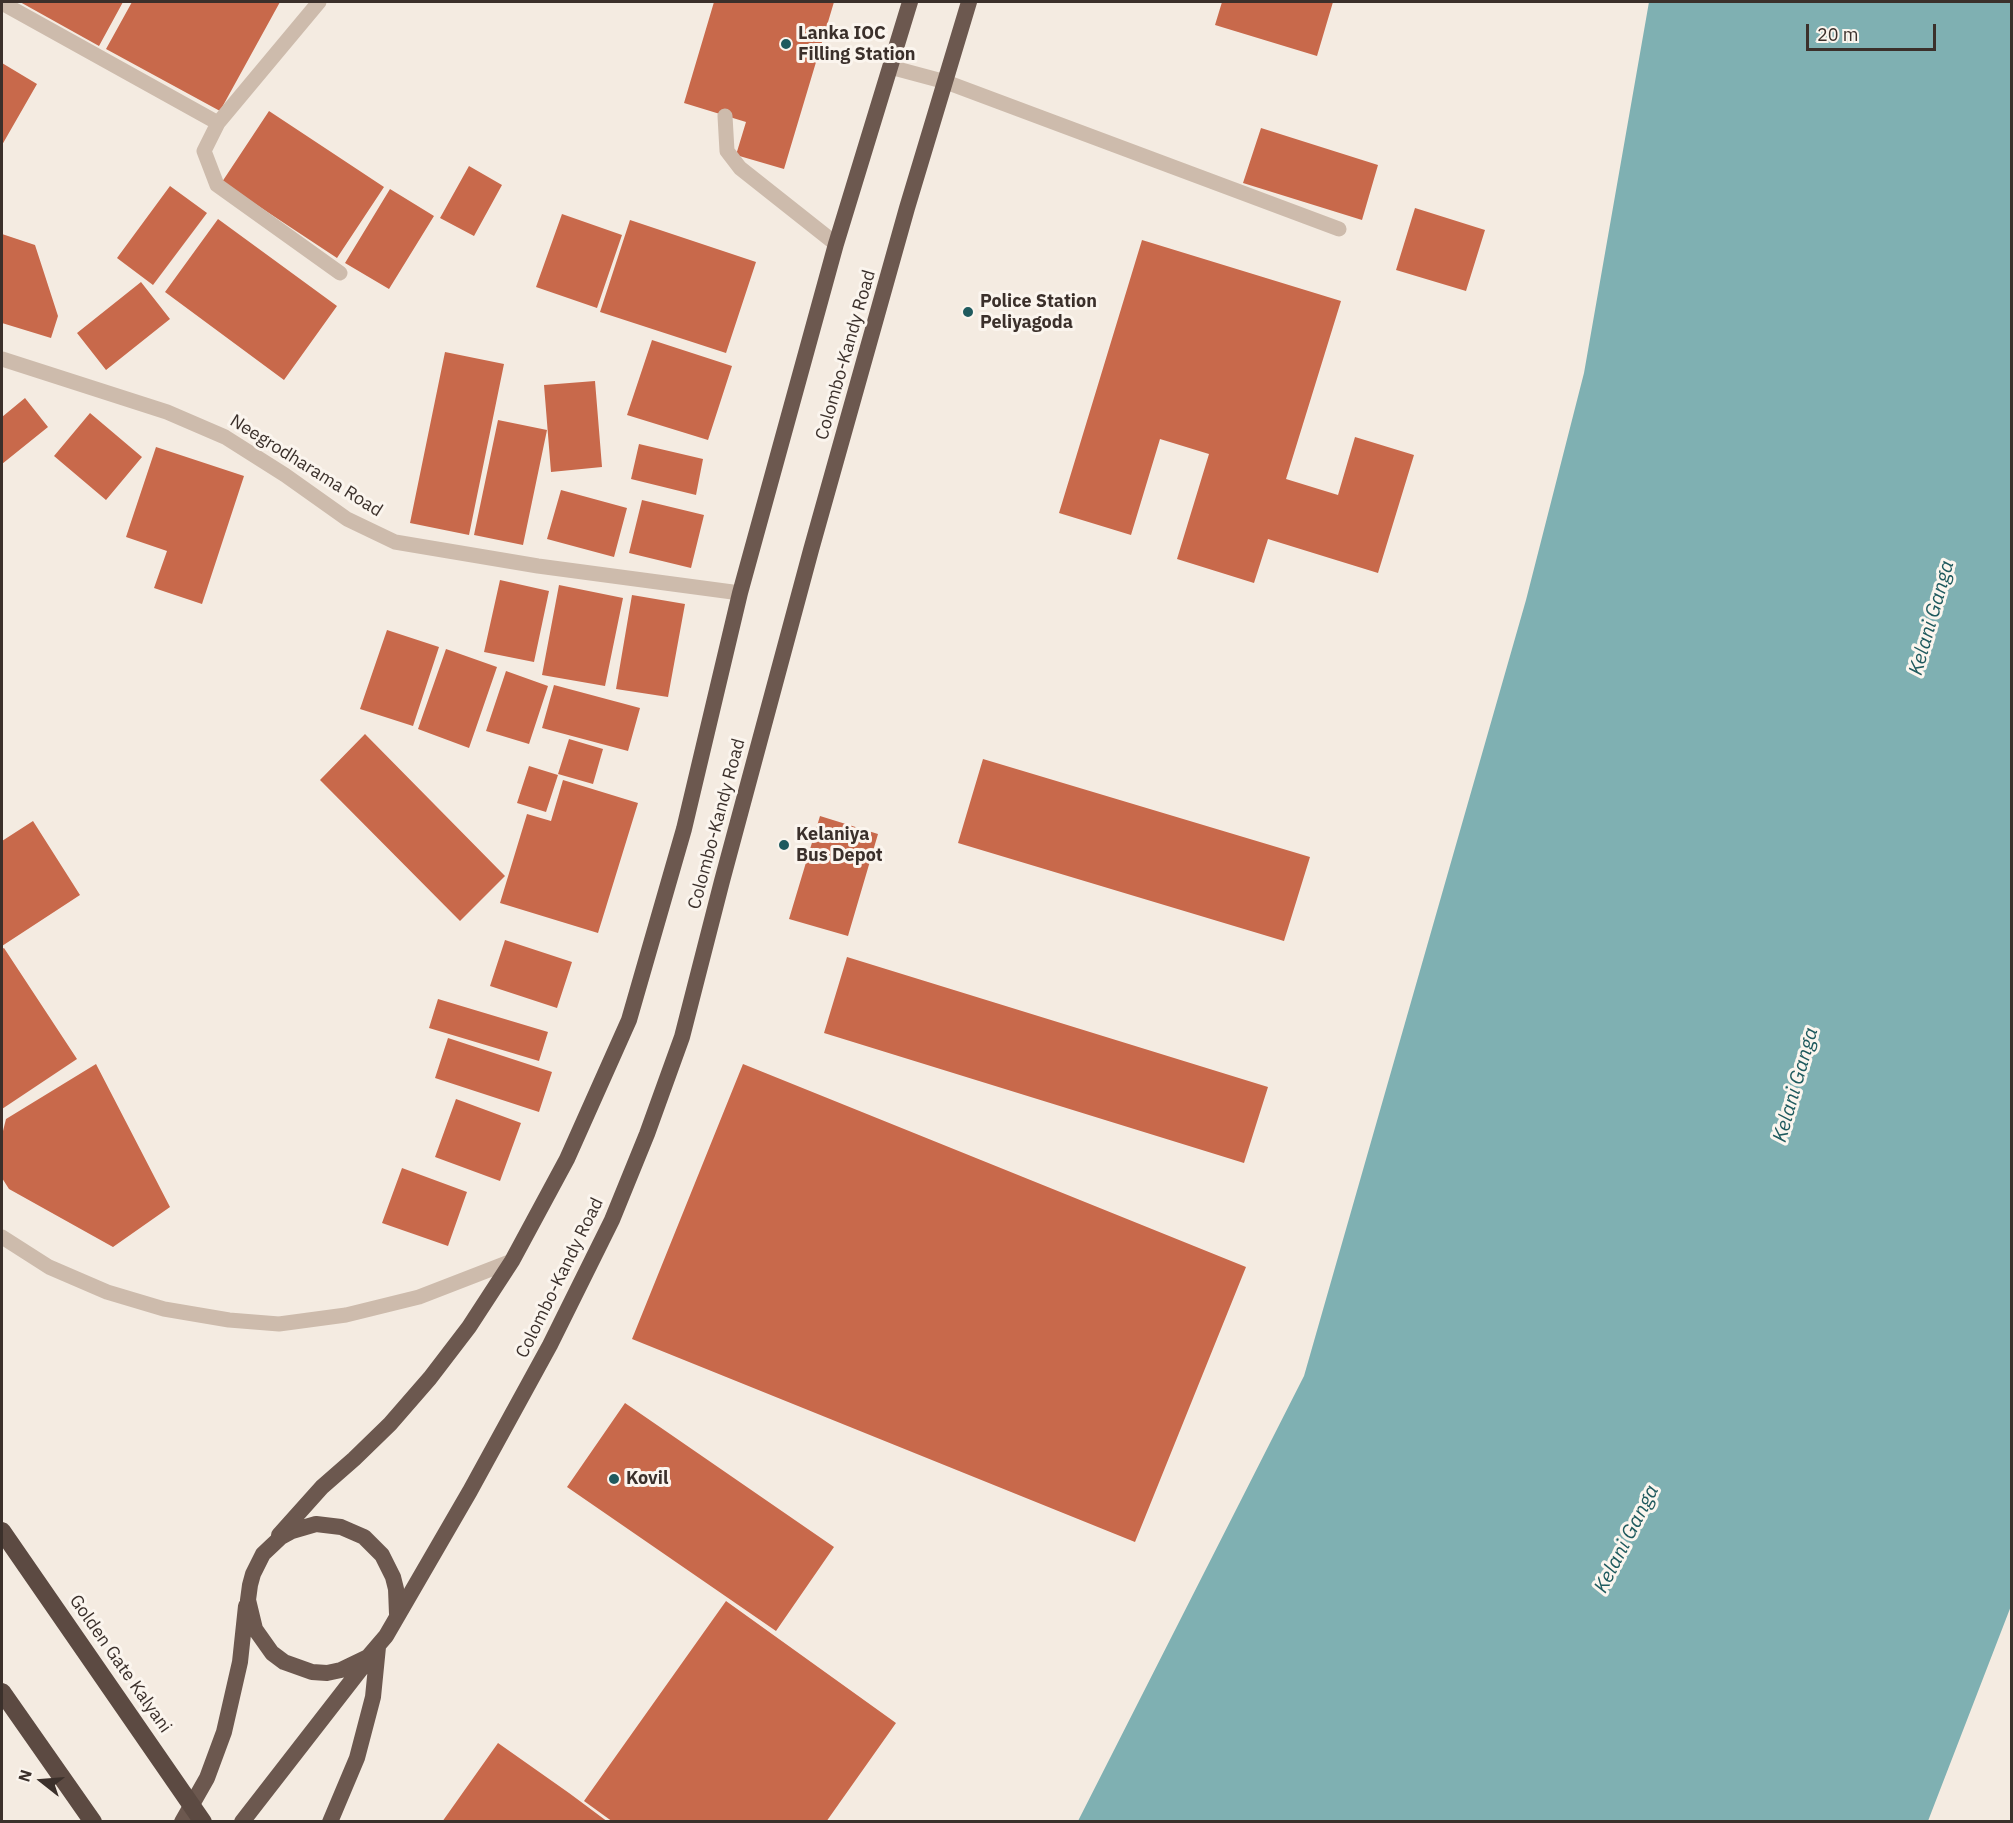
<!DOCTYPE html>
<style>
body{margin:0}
#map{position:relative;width:2013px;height:1823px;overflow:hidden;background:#f4ebe1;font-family:"IBM Plex Sans",sans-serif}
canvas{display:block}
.frame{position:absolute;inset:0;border:3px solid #3b302b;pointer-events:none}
.north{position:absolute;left:12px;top:1751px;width:60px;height:60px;-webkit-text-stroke:4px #fbf5ee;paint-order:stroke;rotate:287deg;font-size:16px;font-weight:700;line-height:24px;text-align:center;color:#3b302b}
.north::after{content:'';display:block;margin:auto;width:21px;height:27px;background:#3b302b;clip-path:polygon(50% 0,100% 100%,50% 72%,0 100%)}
.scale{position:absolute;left:1806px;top:24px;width:130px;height:27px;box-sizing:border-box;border:3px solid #3b302b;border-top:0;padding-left:8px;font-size:18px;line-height:21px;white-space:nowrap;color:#3b302b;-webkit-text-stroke:4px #fbf5ee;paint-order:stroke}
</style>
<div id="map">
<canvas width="2013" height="1823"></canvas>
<div class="frame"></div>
<div class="north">N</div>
<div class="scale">20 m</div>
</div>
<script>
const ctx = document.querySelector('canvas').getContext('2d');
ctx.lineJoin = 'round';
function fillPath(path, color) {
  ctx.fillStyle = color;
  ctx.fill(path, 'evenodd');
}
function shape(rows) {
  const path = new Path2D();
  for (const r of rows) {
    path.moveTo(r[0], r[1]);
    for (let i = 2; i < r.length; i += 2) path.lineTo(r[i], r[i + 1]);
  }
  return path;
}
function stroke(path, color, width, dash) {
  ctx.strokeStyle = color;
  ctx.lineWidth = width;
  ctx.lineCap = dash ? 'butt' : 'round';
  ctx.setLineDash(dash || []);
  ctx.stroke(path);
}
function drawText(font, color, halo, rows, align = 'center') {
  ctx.font = font + ' "IBM Plex Sans",sans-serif';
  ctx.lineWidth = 6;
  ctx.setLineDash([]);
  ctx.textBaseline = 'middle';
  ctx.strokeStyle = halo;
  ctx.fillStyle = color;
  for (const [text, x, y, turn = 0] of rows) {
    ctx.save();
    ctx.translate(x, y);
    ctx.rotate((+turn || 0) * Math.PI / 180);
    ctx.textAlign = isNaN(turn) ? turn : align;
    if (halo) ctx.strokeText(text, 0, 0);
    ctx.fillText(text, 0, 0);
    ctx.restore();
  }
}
fillPath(shape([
 [1649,2,2011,2,2011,1606,1928,1821,1078,1821,1304,1376,1526,600,1584,373]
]), '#7fb0b2');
fillPath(shape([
 [20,2,123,2,99,46],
 [132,2,280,2,220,111,106,49],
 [714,2,834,2,784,169,736,155,746,122,684,103],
 [1222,2,1333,2,1317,56,1215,25],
 [2,63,37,84,2,145],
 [269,111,384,187,337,258,222,182],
 [1261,128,1378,165,1362,220,1243,183],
 [469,166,502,185,474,236,440,218],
 [170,186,207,213,153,285,117,258],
 [390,189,434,216,389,289,345,263],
 [1415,208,1485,230,1466,291,1396,270],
 [562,214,622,235,597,308,536,287],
 [218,219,337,306,284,380,165,292],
 [630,220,756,262,726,353,600,312],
 [2,234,35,245,58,316,51,338,2,323],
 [1142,240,1341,301,1286,479,1338,495,1355,437,1414,455,1378,573,1268,539,1254,583,1177,559,1209,454,1160,439,1131,535,1059,513],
 [141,282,170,319,106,370,77,333],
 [652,340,732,366,708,440,627,415],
 [445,352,504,364,469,535,410,523],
 [595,381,602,467,551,472,544,385],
 [25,398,48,427,2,464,2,417],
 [90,413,142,457,106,500,54,456],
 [498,420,547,430,523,545,474,535],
 [639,444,703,459,696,495,631,479],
 [156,447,244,476,202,604,154,588,167,551,126,537],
 [561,490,627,508,614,557,547,539],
 [642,500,704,515,691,568,629,553],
 [500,580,549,591,534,662,484,652],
 [559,585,623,598,605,686,542,675],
 [632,595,685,604,668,697,616,689],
 [387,630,439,647,413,726,360,709],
 [446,649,497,667,469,748,418,729],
 [506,671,548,686,529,744,486,731],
 [554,685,640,708,628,751,542,728],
 [365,734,505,876,460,921,320,780],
 [569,739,603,749,593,784,558,774],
 [983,759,1310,857,1284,941,958,843],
 [529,766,558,775,546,812,517,803],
 [563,780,638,803,598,933,500,903,527,814,551,821],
 [820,816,878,834,848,936,789,919],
 [33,821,80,895,2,946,2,841],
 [505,940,572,962,557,1008,490,986],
 [4,948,77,1059,2,1109,2,949],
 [847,957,1268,1087,1244,1163,824,1033],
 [438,999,548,1032,539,1061,429,1028],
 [448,1038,552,1072,539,1112,435,1078],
 [96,1064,170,1207,113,1247,9,1189,2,1178,2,1135,6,1119],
 [743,1064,1246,1267,1135,1542,632,1339],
 [456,1099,521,1123,500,1181,435,1157],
 [402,1168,467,1192,448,1246,382,1223],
 [625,1403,834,1547,776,1631,567,1487],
 [726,1601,896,1723,826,1822,613,1822,584,1801],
 [498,1743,569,1793,608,1822,442,1822]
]), '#c8694b');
stroke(shape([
 [890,67,946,82,1339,229],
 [725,116,727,151,740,168,836,244]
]), '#cdbbac', 15);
stroke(shape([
 [319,2,218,123,204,151,217,185,340,273],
 [2,3,218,123],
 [2,359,167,412,225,437,285,475,347,519,395,542,538,566,740,593],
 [2,1237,49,1267,107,1292,164,1309,229,1320,279,1324,346,1315,419,1297,512,1261]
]), '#cdbbac', 15);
stroke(shape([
 [279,1535,322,1487,354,1459,390,1424,430,1378,469,1327,512,1261,567,1159,629,1020,684,829,740,593,836,244,910,2],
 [397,1614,396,1589,393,1577,382,1555,364,1537,341,1527,316,1524,292,1531,281,1537,263,1554,253,1574,250,1585,248,1600,255,1629,272,1653,284,1662,312,1672,327,1673,341,1670,368,1657,386,1636,470,1491,550,1345,612,1220,647,1134,682,1037,722,881,811,550,907,208,969,2],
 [182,1822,207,1778,224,1732,240,1662,246,1606],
 [242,1822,367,1661],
 [330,1822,357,1758,373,1697,378,1647]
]), '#6c584f', 16);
stroke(shape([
 [2,1692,93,1822]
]), '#5c4a42', 18);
stroke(shape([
 [2,1531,203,1822]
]), '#5c4a42', 18);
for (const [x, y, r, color] of [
 [786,44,6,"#1f5a5e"],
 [968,312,6,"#1f5a5e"],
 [784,845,6,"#1f5a5e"],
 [614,1479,6,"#1f5a5e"]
]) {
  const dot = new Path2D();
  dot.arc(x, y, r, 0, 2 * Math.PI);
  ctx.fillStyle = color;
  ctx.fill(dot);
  stroke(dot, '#fbf5ee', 2);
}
drawText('bold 18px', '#3b302b', '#fbf5ee', [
 ["Lanka IOC",798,34],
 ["Filling Station",798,55],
 ["Police Station",980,302],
 ["Peliyagoda",980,323],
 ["Kelaniya",796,835],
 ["Bus Depot",796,856],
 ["Kovil",626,1479]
], 'left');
drawText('18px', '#3b302b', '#fbf5ee', [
 ["Colombo-Kandy Road",846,355,-74],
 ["Neegrodharama Road",306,466,32],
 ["Colombo-Kandy Road",717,824,-75],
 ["Colombo-Kandy Road",560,1278,-64],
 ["Golden Gate Kalyani",120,1664,55]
]);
drawText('italic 20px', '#1f5a5e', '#fbf5ee', [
 ["Kelani Ganga",1932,618,-74],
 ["Kelani Ganga",1796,1085,-74],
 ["Kelani Ganga",1627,1539,-63]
]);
</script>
